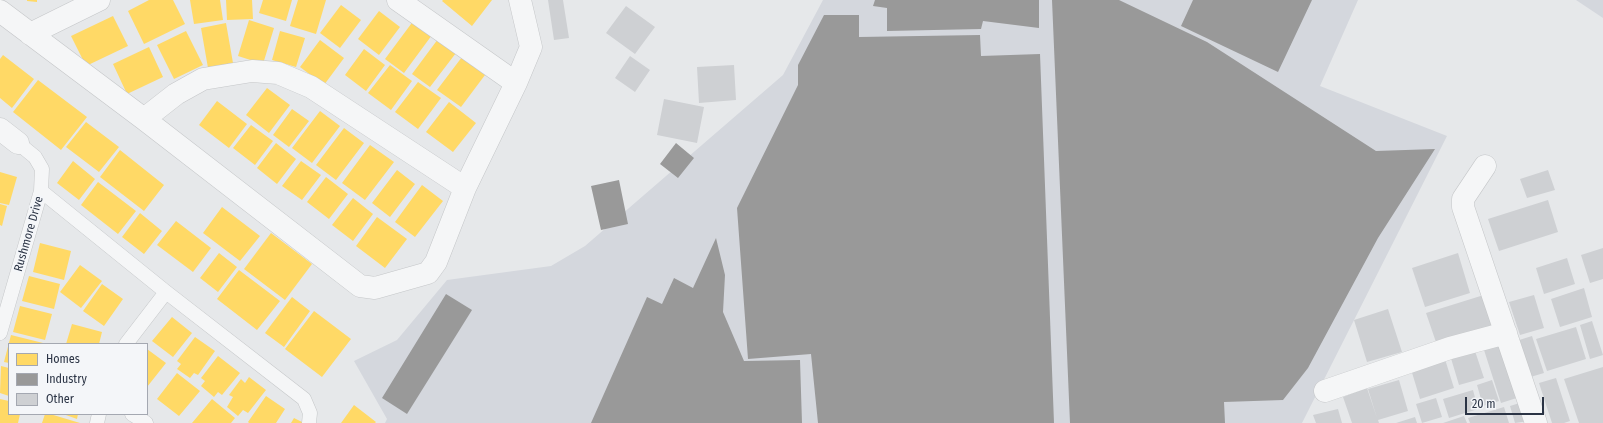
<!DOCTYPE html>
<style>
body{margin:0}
#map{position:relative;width:1603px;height:423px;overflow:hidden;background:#e6e8ea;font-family:"Fira Sans Condensed",sans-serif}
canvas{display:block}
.legend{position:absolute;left:8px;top:343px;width:140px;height:72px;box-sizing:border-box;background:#f4f6f9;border:1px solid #a4a8b1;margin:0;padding:5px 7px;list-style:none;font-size:12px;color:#2b3445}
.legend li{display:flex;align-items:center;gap:8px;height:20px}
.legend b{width:20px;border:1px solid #a4a8b1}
.scale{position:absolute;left:1465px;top:397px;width:79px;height:18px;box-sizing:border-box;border:2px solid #2b3445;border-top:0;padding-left:5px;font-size:12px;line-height:14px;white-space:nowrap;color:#2b3445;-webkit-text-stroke:3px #f4f6f9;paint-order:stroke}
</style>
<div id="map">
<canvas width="1603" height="423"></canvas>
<ul class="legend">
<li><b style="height:11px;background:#ffd966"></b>Homes</li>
<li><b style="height:11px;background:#999"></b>Industry</li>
<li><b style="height:11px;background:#ced0d3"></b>Other</li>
</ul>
<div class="scale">20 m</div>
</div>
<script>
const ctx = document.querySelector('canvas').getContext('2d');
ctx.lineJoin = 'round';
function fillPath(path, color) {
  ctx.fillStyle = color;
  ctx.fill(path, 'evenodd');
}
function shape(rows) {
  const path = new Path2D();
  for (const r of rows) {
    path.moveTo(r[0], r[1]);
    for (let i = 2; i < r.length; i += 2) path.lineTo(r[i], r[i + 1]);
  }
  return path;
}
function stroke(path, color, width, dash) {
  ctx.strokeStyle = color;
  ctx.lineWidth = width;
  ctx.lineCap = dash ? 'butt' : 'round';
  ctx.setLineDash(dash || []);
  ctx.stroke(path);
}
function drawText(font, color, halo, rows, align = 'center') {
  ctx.font = font + ' "Fira Sans Condensed",sans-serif';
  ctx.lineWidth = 4;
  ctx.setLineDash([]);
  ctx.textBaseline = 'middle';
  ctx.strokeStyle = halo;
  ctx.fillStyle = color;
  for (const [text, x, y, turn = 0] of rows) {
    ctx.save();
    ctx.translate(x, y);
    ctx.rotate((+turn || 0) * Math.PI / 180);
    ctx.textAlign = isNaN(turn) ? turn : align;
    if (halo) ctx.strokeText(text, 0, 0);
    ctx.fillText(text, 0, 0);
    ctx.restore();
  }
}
fillPath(shape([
 [823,0,1358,0,1320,86,1447,136,1302,423,385,423,387,419,354,361,397,340,447,280,551,266,585,246,783,75],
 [1576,0,1603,0,1603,18]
]), '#d4d7dd');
fillPath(shape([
 [27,0,37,0,37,2,27,1],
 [149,0,173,0,185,24,144,44,128,11],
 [190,0,220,0,223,20,194,24],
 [226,0,252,0,253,19,227,20],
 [263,0,292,0,286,21,259,13],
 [298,0,326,0,316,34,290,26],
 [443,0,492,0,472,26,442,1],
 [341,5,361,20,340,48,320,33],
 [379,11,400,27,379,55,358,39],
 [113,16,128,46,86,66,71,36],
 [249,20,274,28,263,64,238,56],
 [414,20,432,35,404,73,385,59],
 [226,23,233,63,208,68,201,28],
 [186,31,203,65,174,79,157,45],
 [280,31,305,38,296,67,272,60],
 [441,35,459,49,430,87,412,74],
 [320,40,344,58,324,85,300,67],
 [149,47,163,77,127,94,113,64],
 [364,49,385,65,366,91,345,75],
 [3,55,34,79,12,108,0,98,0,59],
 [462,57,485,75,461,107,437,90],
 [390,65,412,81,391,110,368,93],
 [38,80,87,117,61,150,13,112],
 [418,82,441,98,418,129,395,112],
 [267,88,290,105,269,133,246,115],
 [217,101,247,124,229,148,199,125],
 [449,102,476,123,453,152,426,132],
 [292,109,309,121,289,147,273,135],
 [320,111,340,126,312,163,292,148],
 [86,122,119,147,99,172,66,147],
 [251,125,273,141,255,165,233,148],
 [344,128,364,143,336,180,316,165],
 [276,143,296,159,277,184,257,168],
 [370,145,394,162,365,200,342,183],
 [120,150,164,185,144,211,100,177],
 [73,161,95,179,79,200,57,183],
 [301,161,321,175,302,200,282,186],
 [397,170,415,184,390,217,372,203],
 [0,172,17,177,9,205,0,203],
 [326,177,348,194,329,219,307,202],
 [98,182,136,211,118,234,81,205],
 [422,185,443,201,415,237,395,222],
 [353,198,373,214,353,241,332,225],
 [0,204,7,206,2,226,0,225],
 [222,207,260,236,240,261,203,233],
 [140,213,162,231,144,254,122,237],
 [377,217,407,239,385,268,356,246],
 [176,221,211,248,193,272,157,245],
 [271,233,312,264,285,300,244,269],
 [40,243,71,251,64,280,33,272],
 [219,253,237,267,218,292,200,278],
 [80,265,102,281,81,308,60,292],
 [239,270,280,301,257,330,217,299],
 [29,276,60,284,54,309,22,301],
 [102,284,123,299,104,326,83,311],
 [292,297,310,311,284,347,265,333],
 [20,306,52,314,45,340,13,332],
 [314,311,351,339,322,377,285,349],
 [172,317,192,333,173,357,152,341],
 [72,324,102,332,99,344,66,344],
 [11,335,43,343,43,344,9,344,9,363,4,362],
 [195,337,215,351,198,375,194,373,190,378,177,369,181,364,177,361],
 [147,349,166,363,147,387],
 [218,356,240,373,222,395,218,392,214,397,201,386,205,381,201,378],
 [1,366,9,368,9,396,0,393],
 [177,373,200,391,179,416,157,399],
 [249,377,266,390,248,413,243,410,238,416,227,407,233,397,229,395,241,379,245,383],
 [266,396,285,409,276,423,249,423,248,422],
 [0,399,9,401,9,414,20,414,18,423,0,423],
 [212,399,235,418,231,423,192,423],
 [354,405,376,422,375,423,341,423],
 [45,414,50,414,80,423,42,423],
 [63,414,78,414,77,419],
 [294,418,304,423,291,423]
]), '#ffd966');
fillPath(shape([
 [875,0,1039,0,1039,28,983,21,981,29,887,31,887,8,873,6],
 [1052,0,1119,0,1207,42,1376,151,1435,149,1378,238,1308,368,1283,400,1224,402,1225,423,1070,423],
 [1193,0,1312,0,1278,72,1181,26],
 [824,15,859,15,859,37,980,35,981,56,1040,54,1054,423,818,423,811,354,748,359,737,208,798,85,798,65],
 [676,143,694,158,678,178,660,164],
 [619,180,628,224,601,230,591,186],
 [716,238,725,275,723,312,744,361,800,360,802,423,591,423,647,297,662,304,674,278,693,288],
 [446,294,472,310,407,414,382,398]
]), '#999');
fillPath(shape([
 [548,0,563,0,569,38,554,40],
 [626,6,655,27,635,54,606,33],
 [630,56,650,70,635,92,615,78],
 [734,65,736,100,699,103,697,67],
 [664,99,704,107,697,143,657,135],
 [1548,170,1555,190,1527,198,1520,179],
 [1548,200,1558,232,1499,251,1488,219],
 [1603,248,1603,279,1590,283,1581,255],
 [1458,253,1470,293,1425,307,1412,268],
 [1567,258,1575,284,1544,294,1536,268],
 [1584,288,1592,317,1560,327,1551,299],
 [1487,294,1498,329,1438,348,1426,313],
 [1534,295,1544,328,1520,335,1509,302],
 [1388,309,1402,352,1367,362,1354,320],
 [1592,321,1603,355,1590,359,1580,325],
 [1576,327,1586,359,1547,371,1536,339],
 [1532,336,1544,373,1527,378,1516,341],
 [1506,343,1523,396,1501,403,1484,350],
 [1474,348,1484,378,1459,385,1450,355],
 [1444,356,1454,388,1420,399,1410,366],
 [1603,367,1603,423,1579,423,1564,379],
 [1556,378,1570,421,1564,423,1552,423,1539,383],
 [1399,380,1408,411,1378,420,1379,423,1352,423,1343,397,1367,388,1377,418,1368,389],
 [1492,380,1499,401,1483,406,1477,385],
 [1473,390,1478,409,1449,418,1443,399],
 [1436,398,1442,417,1422,423,1416,404],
 [1523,402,1529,421,1515,423,1510,406],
 [1504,407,1509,423,1470,423,1468,418],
 [1338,409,1342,423,1316,423,1313,415],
 [1464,416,1467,423,1443,423],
 [1415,417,1417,423,1396,423]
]), '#ced0d3');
const service = shape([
 [41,191,166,292,304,399,310,413,309,423],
 [0,333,41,191,42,169,35,157,18,143],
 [126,344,166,292],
 [132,414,146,423],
 [97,423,99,414]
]);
const minor = shape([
 [398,0,516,83],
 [0,11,144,119,360,286,375,288,428,273,436,262,465,188,516,83,531,47,520,0],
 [30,34,99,0],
 [144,119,176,94,203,79,252,71,278,73,311,87,465,188],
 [0,129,18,143],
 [1485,166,1463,199,1463,207,1536,423],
 [1325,391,1450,348,1506,333]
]);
stroke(service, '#c4c6c8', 15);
stroke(minor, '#c4c6c8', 23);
stroke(service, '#f5f6f7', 14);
stroke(minor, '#f5f6f7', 22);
drawText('12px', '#2b3445', '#f4f6f9', [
 ["Rushmore Drive",29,234,-74]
]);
</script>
